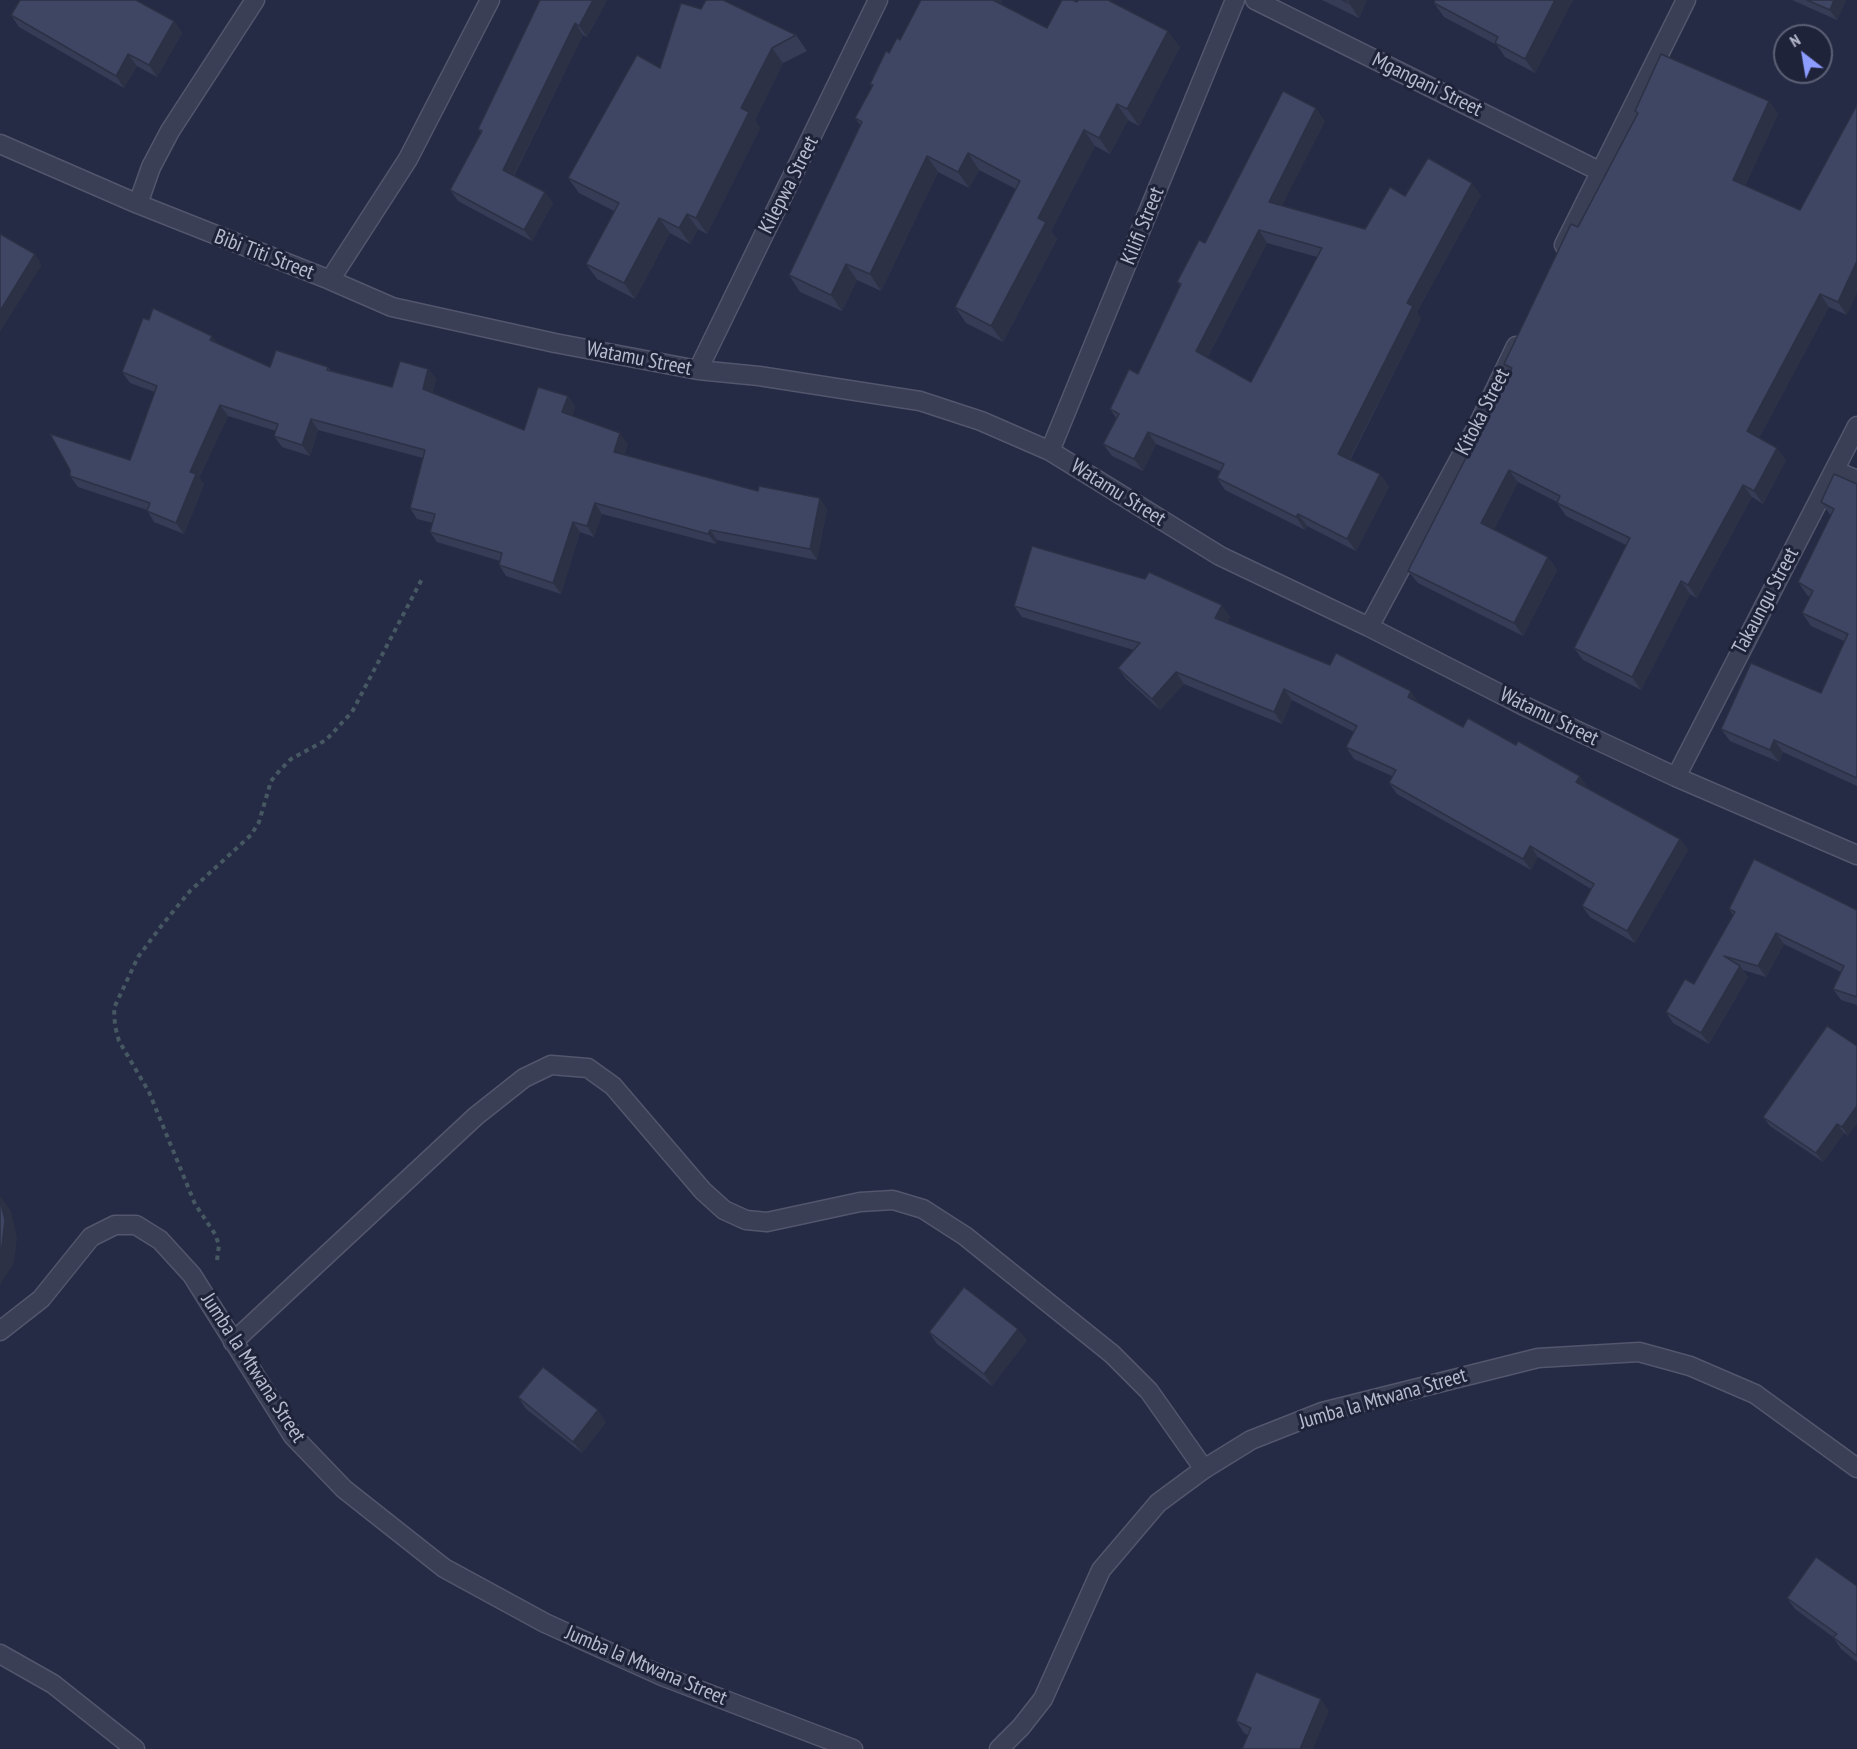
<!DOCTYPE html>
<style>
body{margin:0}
#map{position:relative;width:1857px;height:1749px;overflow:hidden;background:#262b45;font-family:"PT Sans Narrow",sans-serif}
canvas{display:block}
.north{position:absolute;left:1773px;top:24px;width:60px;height:60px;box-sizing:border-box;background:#1f233a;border:2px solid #5c6075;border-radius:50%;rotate:329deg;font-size:16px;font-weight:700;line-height:24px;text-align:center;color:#b8bbce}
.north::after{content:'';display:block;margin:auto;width:21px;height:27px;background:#8c9cff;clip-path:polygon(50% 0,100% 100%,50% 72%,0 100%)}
</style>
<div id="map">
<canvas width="1857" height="1749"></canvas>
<div class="north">N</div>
</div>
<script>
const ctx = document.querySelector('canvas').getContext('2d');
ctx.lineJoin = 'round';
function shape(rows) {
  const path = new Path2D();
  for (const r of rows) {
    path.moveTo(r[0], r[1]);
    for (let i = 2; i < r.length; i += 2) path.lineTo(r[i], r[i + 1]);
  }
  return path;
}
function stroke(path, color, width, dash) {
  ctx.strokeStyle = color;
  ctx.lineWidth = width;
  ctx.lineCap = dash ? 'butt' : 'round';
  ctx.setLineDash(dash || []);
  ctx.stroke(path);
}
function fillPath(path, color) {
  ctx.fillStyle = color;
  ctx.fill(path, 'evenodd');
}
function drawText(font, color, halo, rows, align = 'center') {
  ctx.font = font + ' "PT Sans Narrow",sans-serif';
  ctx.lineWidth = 6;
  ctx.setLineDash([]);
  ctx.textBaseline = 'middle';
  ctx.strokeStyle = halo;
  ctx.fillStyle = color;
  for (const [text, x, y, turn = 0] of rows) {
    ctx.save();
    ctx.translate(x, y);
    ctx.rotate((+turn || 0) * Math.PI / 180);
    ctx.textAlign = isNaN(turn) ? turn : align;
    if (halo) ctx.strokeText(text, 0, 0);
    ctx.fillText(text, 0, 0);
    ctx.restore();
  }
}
const service = shape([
 [0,1331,41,1299,91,1237,115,1225,136,1225,160,1240,192,1275,293,1436,344,1489,444,1568,545,1623,662,1676,853,1749],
 [999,1749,1021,1727,1043,1699,1101,1570,1158,1503,1204,1469,1251,1440,1322,1412,1538,1358,1639,1352,1690,1366,1755,1394,1857,1468]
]);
const minor = shape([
 [1255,0,1599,171],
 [0,144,138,204,330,280,408,159,490,0],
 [138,204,151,167,170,131,255,0],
 [1564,245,1686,0],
 [330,280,392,307,555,343,698,370,759,376,920,401,981,421,1050,451,1220,556,1369,627,1522,705,1676,777,1857,855],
 [698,370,878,0],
 [1050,451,1235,0],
 [1836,471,1857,480],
 [1369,627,1480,421,1516,346],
 [1676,777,1857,426],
 [233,1342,476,1116,524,1078,551,1065,588,1068,613,1086,703,1191,724,1210,746,1220,767,1222,860,1202,893,1200,923,1209,965,1236,1112,1354,1149,1391,1204,1469],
 [0,1654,53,1684,135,1749]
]);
stroke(service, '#53566c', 21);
stroke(minor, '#53566c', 21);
stroke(shape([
 [217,1260,219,1245,215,1234,195,1204,149,1092,119,1041,115,1026,114,1008,138,957,162,925,190,891,251,835,259,822,271,781,280,770,291,759,326,740,352,712,423,577]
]), '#465862', 4, [4.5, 4.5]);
stroke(service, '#3a3f55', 18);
stroke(minor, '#3a3f55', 18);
fillPath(shape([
 [540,0,607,0,587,37,583,35,514,176,545,192,553,203,532,241,458,201,450,190,481,133,478,129],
 [921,0,1002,0,1000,4,1047,28,1180,47,1139,126,1128,120,1110,154,1095,146,1051,231,1057,239,1003,342,966,323,955,307,1016,189,979,170,969,188,938,172,881,291,857,280,842,311,800,292,789,275,861,126,855,118,872,87,870,84,889,53,900,40],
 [1322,0,1367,0,1359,18],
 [1434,0,1573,0,1535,73,1505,57,1497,45,1444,17,1434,3,1435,1],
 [1792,0,1846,0,1837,20],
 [11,15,174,21,182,33,157,77,137,66,124,88,19,27],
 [796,35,807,51,783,63,755,120,760,128,707,234,698,229,690,244,670,233,635,299,597,279,586,264,614,211,579,193,568,178,660,68],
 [1769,101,1778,114,1745,186,1800,210,1847,315,1829,307,1759,438,1786,460,1763,504,1752,497,1697,598,1690,594,1641,690,1583,660,1574,648,1626,545,1566,516,1557,503,1557,502,1518,482,1494,529,1548,557,1557,570,1523,636,1418,583,1408,571,1510,372,1504,364,1637,114,1635,111],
 [1325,121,1282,205,1365,229,1405,196,1481,195,1417,312,1421,319,1350,460,1380,474,1389,487,1356,551,1307,526,1305,530,1225,490,1217,478,1220,471,1156,444,1143,471,1112,456,1103,444,1116,418,1110,409,1138,374,1180,286,1177,282,1205,243],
 [1267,243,1317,257,1251,382,1207,358],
 [149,320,212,336,217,344,270,367,328,367,330,370,392,387,428,369,436,379,432,393,524,430,568,396,575,407,572,416,628,444,624,455,758,491,827,509,817,560,717,540,716,544,602,514,594,537,580,532,561,594,506,576,499,565,500,561,437,542,430,532,433,523,417,519,410,508,423,458,318,430,310,456,282,447,274,436,276,431,228,416,199,478,204,484,184,534,154,522,147,510,78,487,70,476,130,460,155,392,130,383,122,372],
 [1857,484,1857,786,1783,752,1779,762,1730,741,1721,729,1821,693,1844,641,1811,626,1802,613,1810,597,1807,595,1798,582,1831,516,1821,502],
 [1014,606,1230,617,1227,623,1419,703,1463,727,1588,787,1587,788,1680,839,1688,850,1635,943,1590,917,1582,906,1591,889,1538,857,1531,870,1397,794,1389,783,1392,776,1354,759,1346,747,1354,732,1292,700,1282,724,1184,684,1160,710,1126,679,1118,668,1134,650,1022,617],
 [1729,909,1857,910,1857,1005,1841,1000,1833,989,1841,972,1784,944,1766,977,1743,970,1748,977,1709,1044,1673,1023,1666,1012,1694,984,1733,915],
 [1827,1026,1848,1136,1844,1133,1823,1162,1770,1126,1763,1117],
 [929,1332,1027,1340,992,1386,937,1344],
 [518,1397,606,1422,582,1453,526,1409],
 [1857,1586,1857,1662,1841,1649,1833,1637,1795,1609,1787,1598],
 [1329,1711,1248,1735,1244,1733,1236,1721]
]), '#363c55');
fillPath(shape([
 [593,0,607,0,587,37,579,26],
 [987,0,1002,0,995,12],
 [1350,0,1367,0,1359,18,1349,3],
 [1555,0,1573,0,1535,73,1525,59],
 [1834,0,1846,0,1837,20,1830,10],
 [174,21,182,33,157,77,149,65],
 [575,23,583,35,511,181,503,170],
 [1168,31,1180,47,1139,126,1127,109],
 [772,48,783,63,755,120,760,128,707,234,696,218,741,108],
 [128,54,137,66,124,88,116,76],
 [1769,101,1778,114,1742,193,1733,180],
 [1117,104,1128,120,1110,154,1099,138],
 [1316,108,1325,121,1278,214,1269,202],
 [1084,130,1095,146,1051,231,1057,239,1003,342,991,326,1038,218],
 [968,153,979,170,969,188,958,172],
 [927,156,938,172,881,291,870,274],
 [1472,183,1481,195,1417,312,1421,319,1346,466,1338,454,1407,303],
 [545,192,553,203,532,241,524,230],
 [687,214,698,229,690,244,679,228],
 [659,218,670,233,635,299,624,283],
 [1259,230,1267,243,1204,363,1196,351],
 [35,254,42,265,0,332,0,311],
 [1857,261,1857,293,1847,315,1838,302],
 [846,264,857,280,842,311,831,295],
 [1820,294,1829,307,1756,444,1747,431],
 [212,336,220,347,210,340],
 [428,369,436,379,430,400,423,389],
 [568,396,575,407,570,423,562,412],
 [220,405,228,416,199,478,204,484,184,534,176,523,190,472],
 [311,419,318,430,310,456,302,445],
 [1148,432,1156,444,1143,471,1134,459],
 [620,433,628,444,621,462,614,452],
 [1777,448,1786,460,1763,504,1754,491],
 [1509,470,1518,482,1490,536,1481,523],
 [1380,474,1389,487,1356,551,1347,539],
 [1743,485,1752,497,1697,598,1688,585],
 [820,498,827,509,817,560,810,549],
 [595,503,602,514,594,537,587,526],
 [1298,514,1307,526,1305,530,1296,517],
 [573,522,580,532,561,594,553,583],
 [710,530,717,540,716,544,708,534],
 [1548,557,1557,570,1523,636,1514,623],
 [1681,581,1690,594,1641,690,1632,677],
 [1222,605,1230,617,1223,630,1215,618],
 [1176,672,1184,684,1160,710,1152,699],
 [1284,689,1292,700,1282,724,1274,712],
 [1411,691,1419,703,1408,697],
 [1774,740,1783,752,1779,762,1770,750],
 [1580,776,1588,787,1584,793,1576,782],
 [1680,839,1688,850,1635,943,1627,931],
 [1530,846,1538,857,1531,870,1523,859],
 [1776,933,1784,944,1766,977,1758,966],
 [1740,966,1748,977,1709,1044,1701,1033],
 [1857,1106,1857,1124,1848,1136,1842,1127],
 [1837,1124,1844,1133,1823,1162,1816,1153],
 [0,1196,11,1211,17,1237,14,1263,0,1285],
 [1018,1329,1027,1340,992,1386,984,1374],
 [598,1410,606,1422,582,1453,573,1442],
 [1321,1699,1329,1711,1313,1749,1300,1749]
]), '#2c3145');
const building = shape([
 [20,0,136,0,174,21,149,65,128,54,116,76,11,15,20,0],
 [540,0,593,0,579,26,575,23,503,170,545,192,524,230,450,190,482,131,478,129,540,0],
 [706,0,723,0,796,35,772,48,741,108,749,112,696,218,687,214,679,228,659,218,624,283,586,264,619,203,568,178,637,55,660,68,681,3,701,9,706,0],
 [921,0,993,0,1047,28,1062,0,1073,0,1077,2,1078,0,1108,0,1168,31,1127,109,1117,104,1099,138,1084,130,1038,218,1046,222,991,326,955,307,1020,181,968,153,958,172,927,156,870,274,846,264,831,295,789,275,862,122,855,118,873,85,870,84,886,51,889,53,897,38,900,40,921,0],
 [1342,0,1350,0,1349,3,1342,0],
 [1435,0,1555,0,1525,59,1495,43,1498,37,1434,3,1435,0],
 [1807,0,1834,0,1830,10,1807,0],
 [1661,54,1769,101,1733,180,1800,210,1857,105,1857,261,1838,302,1820,294,1747,431,1777,448,1754,491,1743,485,1688,585,1681,581,1632,677,1574,648,1630,538,1557,503,1560,496,1509,470,1481,523,1548,557,1514,623,1408,571,1512,368,1504,364,1571,224,1578,227,1638,113,1635,111,1661,54],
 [1283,91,1316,108,1269,202,1365,229,1390,187,1405,196,1428,158,1472,183,1407,303,1413,306,1338,454,1380,474,1347,539,1298,514,1296,517,1217,478,1224,464,1148,432,1134,459,1103,444,1119,414,1110,409,1129,369,1138,374,1181,284,1177,282,1199,240,1205,243,1283,91],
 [1259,230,1322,248,1251,382,1196,351,1259,230],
 [0,234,35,254,0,311,0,234],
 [153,308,212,336,210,340,270,367,276,350,328,367,327,370,392,387,400,361,428,369,423,389,524,430,538,387,568,396,562,412,620,433,614,452,758,491,759,486,820,498,810,549,710,530,708,534,595,503,587,526,573,522,553,583,499,565,502,553,430,532,435,514,410,508,425,450,311,419,302,445,274,436,278,424,220,405,190,472,196,474,176,523,147,511,150,503,70,476,70,470,50,434,130,460,157,386,122,372,143,318,149,320,153,308],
 [1834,474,1857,484,1857,778,1774,740,1770,750,1721,729,1751,663,1821,693,1848,634,1802,613,1813,591,1798,582,1834,509,1821,502,1834,474],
 [1032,546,1145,579,1149,572,1222,605,1215,618,1330,665,1336,653,1411,691,1408,697,1463,727,1468,718,1516,745,1518,741,1580,776,1576,782,1680,839,1627,931,1582,906,1594,884,1530,846,1523,859,1389,783,1396,770,1346,747,1357,726,1284,689,1274,712,1176,672,1152,699,1118,668,1140,643,1014,606,1032,546],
 [1754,859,1857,910,1857,997,1833,989,1844,966,1776,933,1758,966,1724,956,1740,966,1701,1033,1666,1012,1685,979,1694,984,1735,912,1729,909,1754,859],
 [1827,1026,1857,1046,1857,1106,1842,1127,1837,1124,1816,1153,1763,1117,1827,1026],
 [0,1199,5,1220,2,1246,0,1248,0,1199],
 [964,1287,1018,1329,984,1374,929,1332,964,1287],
 [543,1367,598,1410,573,1442,518,1397,543,1367],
 [1816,1557,1857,1586,1857,1656,1833,1637,1837,1634,1787,1598,1816,1557],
 [1256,1672,1321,1699,1300,1749,1242,1749,1251,1728,1236,1721,1256,1672]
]);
fillPath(building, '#3f4663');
stroke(building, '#2c3145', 1.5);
drawText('21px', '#b8bbce', '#1f233a', [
 ["Mgangani Street",1427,85,26],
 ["Kilepwa Street",789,185,-63],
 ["Kilifi Street",1143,226,-68],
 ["Bibi Titi Street",264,255,21],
 ["Watamu Street",639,359,11],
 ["Kitoka Street",1483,412,-63],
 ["Watamu Street",1118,493,32],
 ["Takaungu Street",1766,601,-62],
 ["Watamu Street",1549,717,26],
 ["Jumba la Mtwana Street",253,1368,57],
 ["Jumba la Mtwana Street",1383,1399,-16],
 ["Jumba la Mtwana Street",646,1666,23]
]);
</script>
